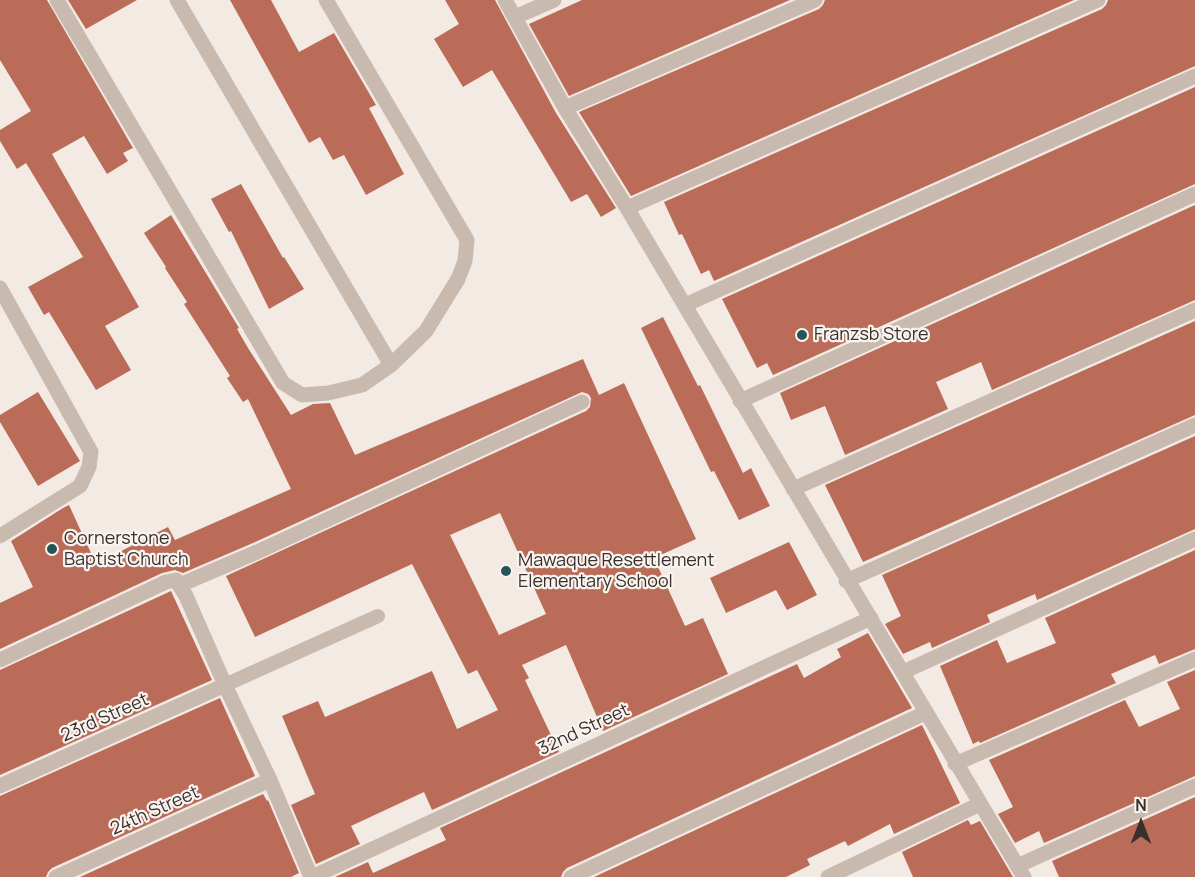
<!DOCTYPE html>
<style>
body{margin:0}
#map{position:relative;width:1195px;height:877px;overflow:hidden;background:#f2eae3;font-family:Manrope,sans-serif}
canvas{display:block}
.north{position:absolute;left:1111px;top:793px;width:60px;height:60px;-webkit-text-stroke:4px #f9f4ef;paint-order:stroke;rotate:0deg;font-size:16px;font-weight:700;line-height:24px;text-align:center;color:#39302d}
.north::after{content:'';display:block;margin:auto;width:21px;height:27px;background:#39302d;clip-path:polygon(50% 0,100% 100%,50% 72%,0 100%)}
</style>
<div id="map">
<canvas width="1195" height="877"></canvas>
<div class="north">N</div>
</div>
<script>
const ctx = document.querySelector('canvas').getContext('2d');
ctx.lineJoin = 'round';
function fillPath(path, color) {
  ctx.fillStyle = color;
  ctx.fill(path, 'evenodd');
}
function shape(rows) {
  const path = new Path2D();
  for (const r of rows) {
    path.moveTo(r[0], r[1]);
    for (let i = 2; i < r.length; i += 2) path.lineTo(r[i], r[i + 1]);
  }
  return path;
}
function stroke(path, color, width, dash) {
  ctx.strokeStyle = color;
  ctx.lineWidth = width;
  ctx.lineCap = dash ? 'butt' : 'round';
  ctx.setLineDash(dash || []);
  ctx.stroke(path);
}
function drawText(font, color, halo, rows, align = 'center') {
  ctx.font = font + ' Manrope,sans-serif';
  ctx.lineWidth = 4.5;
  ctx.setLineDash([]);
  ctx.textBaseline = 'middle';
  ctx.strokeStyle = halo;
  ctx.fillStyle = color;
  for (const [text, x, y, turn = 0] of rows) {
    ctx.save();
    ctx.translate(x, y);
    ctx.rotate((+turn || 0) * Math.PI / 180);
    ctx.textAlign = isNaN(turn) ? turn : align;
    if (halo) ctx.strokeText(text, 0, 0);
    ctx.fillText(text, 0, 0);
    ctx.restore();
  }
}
fillPath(shape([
 [0,0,47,0,133,148,123,153,128,161,107,174,84,136,52,154,139,307,105,326,131,370,96,390,49,312,44,315,28,287,83,257,26,163,17,169,0,141,0,130,31,111,0,60],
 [68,0,137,0,86,29],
 [230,0,271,0,299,52,334,33,376,105,369,108,404,174,366,195,344,155,333,160,320,137,309,143],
 [445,0,495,0,556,113,616,208,601,217,587,194,571,202,492,70,463,87,434,39,459,24],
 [582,0,790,0,569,96,529,24],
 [825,0,1074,0,631,196,579,112,819,9,823,5],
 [1108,0,1195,0,1195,66,714,281,709,270,701,274,682,234,679,235,664,202,1102,9,1106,5],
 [1195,87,1195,184,773,375,767,363,757,368,722,299],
 [241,184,283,258,284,257,304,289,269,309,231,231,229,232,211,199],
 [1195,205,1195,300,992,390,981,362,936,382,948,409,845,455,825,406,791,420,780,393],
 [171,215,239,328,237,329,248,348,291,415,313,404,330,403,355,455,583,359,599,395,624,383,696,539,654,558,685,626,703,618,728,674,603,731,566,645,522,665,529,678,525,680,559,752,432,810,424,792,351,826,360,844,316,864,291,805,315,794,282,716,318,701,325,717,432,671,457,729,498,710,477,670,468,674,412,564,255,637,226,576,586,411,590,407,591,398,588,394,582,392,253,543,183,573,175,570,162,573,0,649,0,603,33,587,11,541,63,508,69,505,96,564,168,527,175,540,291,489,248,399,243,402,227,378,230,376,184,304,187,302,165,268,166,267,144,233],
 [500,513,546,614,499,635,450,535],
 [663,317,698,386,700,385,743,473,751,468,770,506,739,520,714,471,711,472,641,328],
 [1195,321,1195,415,863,562,825,485],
 [38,392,80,461,38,486,0,422,0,415],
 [1195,436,1195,529,1037,600,1035,594,987,615,990,622,932,648,930,642,903,654,885,624,901,616,882,575],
 [789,542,817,595,787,610,776,590,726,613,710,578],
 [1195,550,1195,649,1159,664,1155,655,1111,674,1116,683,980,743,979,741,973,744,940,666,997,640,1007,663,1056,643,1045,618],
 [171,591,212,680,0,775,0,670],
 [868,633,912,708,567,868,563,872,561,877,335,877,368,862,373,873,446,840,440,828,797,664,804,678,841,657,837,649],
 [1195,670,1195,776,1044,843,1039,831,1015,843,998,814,1013,807,989,760,1125,700,1139,727,1180,709,1167,682],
 [220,698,255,776,52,868,48,872,46,877,0,877,0,796],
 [922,725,960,803,894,834,890,824,848,846,845,841,807,859,810,865,786,877,594,877],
 [263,794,267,801,268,800,299,873,291,877,80,877],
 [1195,797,1195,877,1059,877,1052,861],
 [968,820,971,825,980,821,1013,877,913,877,902,852]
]), '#ba6c59');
stroke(shape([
 [225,685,378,616]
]), '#c9baaf', 14);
stroke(shape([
 [57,0,283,383,302,395,328,393,362,385,391,365,426,331,458,279,465,261,467,240,326,0],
 [177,0,391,365],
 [505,0,565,108,627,208,1024,877],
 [515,17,554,0],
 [565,108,815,0],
 [627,208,1098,0],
 [0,288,91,452,89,467,80,486,0,536],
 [685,305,1195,76],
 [740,401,1195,194],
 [793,489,1195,310],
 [846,581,1195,425],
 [180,585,257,552,582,402],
 [0,660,166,582,176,580,186,596,225,685,270,780,311,877],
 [903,672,1195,539],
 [955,764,1195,659],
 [0,786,225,685],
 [1017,866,1195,786],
 [56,877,270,780],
 [312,877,871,618],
 [571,877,925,713],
 [828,877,980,804]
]), '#c9baaf', 15);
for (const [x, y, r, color] of [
 [802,335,6,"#265556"],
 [52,549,6,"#265556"],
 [506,571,6,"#265556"]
]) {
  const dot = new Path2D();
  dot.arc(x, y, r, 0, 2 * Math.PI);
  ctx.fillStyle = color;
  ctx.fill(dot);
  stroke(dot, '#f9f4ef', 2);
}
drawText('18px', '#39302d', '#f9f4ef', [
 ["Franzsb Store",814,335],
 ["Cornerstone",64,539],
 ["Baptist Church",64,560],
 ["Mawaque Resettlement",518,561],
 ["Elementary School",518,582]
], 'left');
drawText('18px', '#39302d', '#f9f4ef', [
 ["23rd Street",105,718,-24],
 ["32nd Street",584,730,-25],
 ["24th Street",155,811,-24]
]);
</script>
